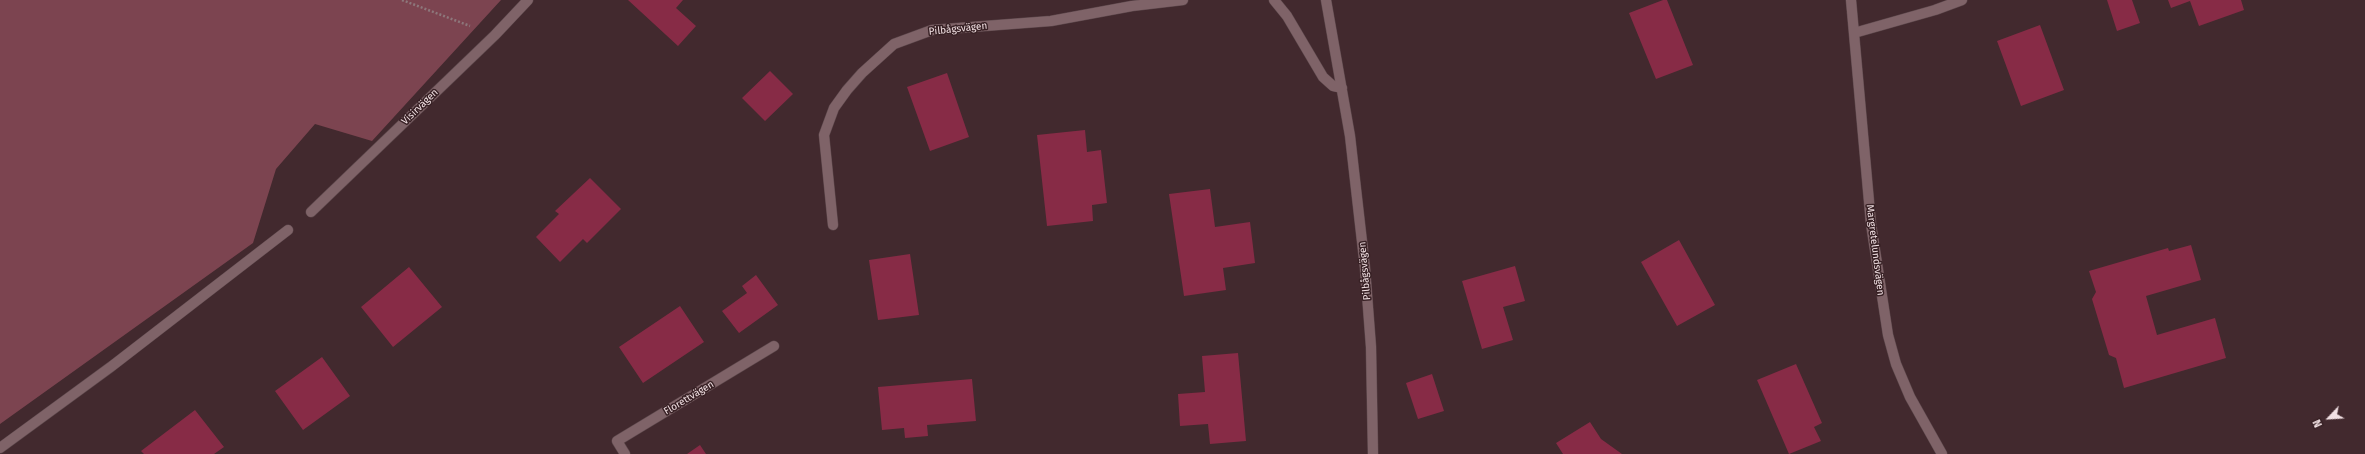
<!DOCTYPE html>
<meta charset="utf-8">
<style>
body{margin:0}
#map{position:relative;width:2365px;height:454px;overflow:hidden;background:#42292e;font-family:"Fira Sans",sans-serif}
canvas{display:block}
.north{position:absolute;left:2309px;top:398px;width:40px;height:40px;-webkit-text-stroke:3px #372024;paint-order:stroke;rotate:245deg;font-size:11px;font-weight:700;line-height:16px;text-align:center;color:#f2e1e4}
.north::after{content:'';display:block;margin:auto;width:14px;height:18px;background:#f2e1e4;clip-path:polygon(50% 0,100% 100%,50% 72%,0 100%)}
</style>
<div id="map">
<canvas width="2365" height="454"></canvas>
<div class="north">N</div>
</div>
<script>
const ctx = document.querySelector('canvas').getContext('2d');
ctx.lineJoin = 'round';
function fillPath(path, color) {
  ctx.fillStyle = color;
  ctx.fill(path, 'evenodd');
}
function shape(rows) {
  const path = new Path2D();
  for (const r of rows) {
    path.moveTo(r[0], r[1]);
    for (let i = 2; i < r.length; i += 2) path.lineTo(r[i], r[i + 1]);
  }
  return path;
}
function stroke(path, color, width, dash) {
  ctx.strokeStyle = color;
  ctx.lineWidth = width;
  ctx.lineCap = dash ? 'butt' : 'round';
  ctx.setLineDash(dash || []);
  ctx.stroke(path);
}
function drawText(font, color, halo, rows, align = 'center') {
  ctx.font = font + ' "Fira Sans",sans-serif';
  ctx.lineWidth = 3;
  ctx.setLineDash([]);
  ctx.textBaseline = 'middle';
  ctx.strokeStyle = halo;
  ctx.fillStyle = color;
  for (const [text, x, y, turn = 0] of rows) {
    ctx.save();
    ctx.translate(x, y);
    ctx.rotate((+turn || 0) * Math.PI / 180);
    ctx.textAlign = isNaN(turn) ? turn : align;
    if (halo) ctx.strokeText(text, 0, 0);
    ctx.fillText(text, 0, 0);
    ctx.restore();
  }
}
fillPath(shape([
 [0,0,501,0,372,141,315,124,276,169,253,243,0,424]
]), '#7c4450');
fillPath(shape([
 [628,0,683,0,676,8,696,26,678,46],
 [1663,0,1667,0,1693,65,1656,79,1629,13],
 [2107,0,2132,0,2140,23,2117,31],
 [2168,0,2241,0,2244,10,2199,26,2190,1,2171,8],
 [2040,25,2064,90,2021,106,1997,41],
 [770,71,793,94,765,121,742,98],
 [947,73,969,137,930,151,907,87],
 [1085,130,1087,152,1101,150,1107,203,1092,205,1093,221,1047,226,1037,135],
 [590,178,621,209,587,243,583,239,560,262,536,237,559,214,555,211],
 [1210,189,1215,227,1250,222,1255,263,1223,268,1226,290,1184,296,1169,194],
 [1679,240,1715,305,1677,326,1641,262],
 [2191,245,2201,280,2146,296,2157,335,2215,318,2226,358,2124,388,2116,358,2109,355,2092,299,2096,292,2089,271,2168,248,2169,251],
 [910,254,919,315,878,320,869,260],
 [1515,266,1525,301,1503,307,1513,340,1482,349,1462,281],
 [409,267,442,307,393,347,361,307],
 [756,275,778,305,739,333,722,311,747,293,742,286],
 [680,306,704,342,643,383,619,347],
 [1238,353,1246,441,1210,444,1208,424,1180,426,1178,394,1205,392,1202,356],
 [322,357,350,396,303,430,275,391],
 [1796,364,1822,423,1814,427,1821,441,1789,454,1757,380],
 [1432,374,1444,411,1418,419,1406,383],
 [972,379,976,421,927,425,928,436,905,438,904,428,882,430,878,387],
 [195,410,224,447,214,454,144,454,141,451],
 [1590,422,1601,439,1622,454,1563,454,1556,443],
 [700,445,706,454,687,454]
]), '#872b46');
const minor = shape([
 [1274,0,1287,16,1323,77,1333,86,1342,88],
 [1326,0,1350,136,1365,268,1371,347,1373,454],
 [1851,0,1871,224,1888,335,1896,364,1910,397,1942,454],
 [1854,33,1935,10,1962,0],
 [311,212,495,35,528,0],
 [833,225,824,135,834,108,847,90,862,73,894,44,932,30,1051,21,1132,6,1183,0],
 [0,448,112,366,288,230],
 [625,454,617,441,774,346]
]);
stroke(minor, '#5d484c', 11);
stroke(shape([
 [402,0,470,26]
]), '#8d777b', 2.5, [2, 2]);
stroke(minor, '#7f6368', 10);
drawText('10px', '#f2e1e4', '#372024', [
 ["Pilbågsvägen",958,29,-6],
 ["Visirvägen",420,107,-44],
 ["Margretelundsvägen",1875,250,83],
 ["Pilbågsvägen",1365,271,-95],
 ["Florettvägen",689,398,-31]
]);
</script>
